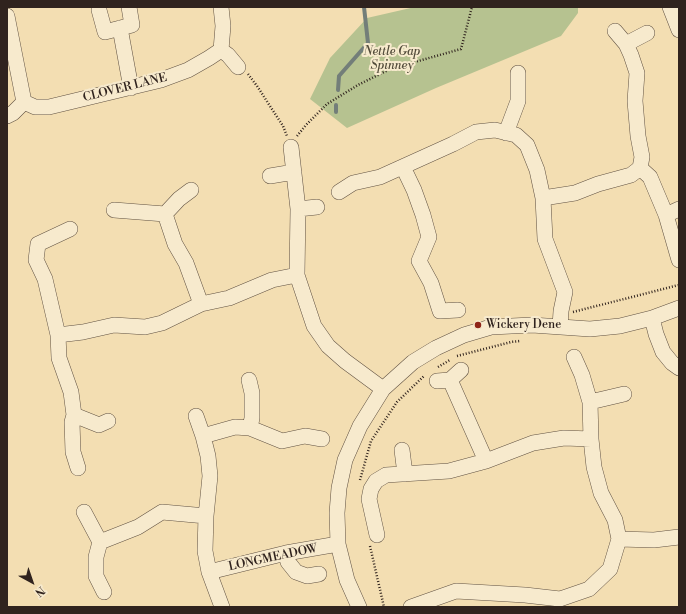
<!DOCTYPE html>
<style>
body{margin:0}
#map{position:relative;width:686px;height:614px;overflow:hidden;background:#f3deb2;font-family:"Libre Bodoni",serif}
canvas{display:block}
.frame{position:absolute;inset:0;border:8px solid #30231e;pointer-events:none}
.north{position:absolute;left:12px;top:562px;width:40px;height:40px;-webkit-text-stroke:3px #f7eacd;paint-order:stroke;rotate:140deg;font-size:11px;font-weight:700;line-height:16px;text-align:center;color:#30231e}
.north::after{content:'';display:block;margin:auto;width:14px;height:18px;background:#30231e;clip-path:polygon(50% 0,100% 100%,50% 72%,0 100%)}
</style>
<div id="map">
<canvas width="686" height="614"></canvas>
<div class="frame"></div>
<div class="north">N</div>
</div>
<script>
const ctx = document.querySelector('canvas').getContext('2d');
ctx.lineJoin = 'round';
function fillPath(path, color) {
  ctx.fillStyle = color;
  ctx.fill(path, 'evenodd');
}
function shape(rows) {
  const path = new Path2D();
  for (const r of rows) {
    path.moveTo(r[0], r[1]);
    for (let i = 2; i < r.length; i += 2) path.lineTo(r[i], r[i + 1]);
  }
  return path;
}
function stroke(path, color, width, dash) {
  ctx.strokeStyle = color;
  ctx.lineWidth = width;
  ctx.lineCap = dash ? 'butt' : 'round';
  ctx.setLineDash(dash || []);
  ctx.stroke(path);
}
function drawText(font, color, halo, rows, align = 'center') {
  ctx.font = font + ' "Libre Bodoni",serif';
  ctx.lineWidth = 4;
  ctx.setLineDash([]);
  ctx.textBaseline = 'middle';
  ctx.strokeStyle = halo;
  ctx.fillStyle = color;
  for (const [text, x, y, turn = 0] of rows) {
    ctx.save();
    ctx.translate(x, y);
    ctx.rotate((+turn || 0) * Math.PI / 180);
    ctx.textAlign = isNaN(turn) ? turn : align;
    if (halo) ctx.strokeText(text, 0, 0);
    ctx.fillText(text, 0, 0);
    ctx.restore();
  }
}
fillPath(shape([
 [415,7,578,7,578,13,561,36,436,88,347,128,310,99,330,58,367,18]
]), '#b6c290');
stroke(shape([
 [338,90,339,76,368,43,364,7],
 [336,112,336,105]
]), '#737e79', 4);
const minor = shape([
 [221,7,223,26,221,50,228,55,238,67],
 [670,7,679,30],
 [99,10,105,32,132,25,129,7],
 [7,16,24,102,13,113,7,116],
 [120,28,131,88],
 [626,44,647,33],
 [24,102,35,107,49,107,161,80,188,70,209,58,221,50],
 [506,133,518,101,518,73],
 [291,147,298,209,297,275,314,326,328,346,345,361,383,389],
 [403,167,414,190,423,215,429,237,419,261,431,283,440,311,458,310],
 [640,168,650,177,666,215,679,260],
 [270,176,294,172],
 [339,192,353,183,380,177,453,144,476,132,495,130,516,135,527,145,537,170,543,198,545,239,565,292,561,311,560,327],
 [543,198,575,193,598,184,631,175,640,168,642,157,638,136,635,101,637,73,631,55,626,44,615,31],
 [298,209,317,207],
 [114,210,165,214,175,244,186,263,201,304],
 [165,214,179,199,191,190],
 [666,215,679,209],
 [70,229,38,244,36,260,45,279,58,335,59,358,71,392,74,415],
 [652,318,656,334,663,352,672,363,679,368],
 [58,335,83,332,114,325,145,327,162,323,201,304,229,298,272,280,297,275],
 [574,357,582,375,590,402,591,439,594,467,601,493,615,520,619,539],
 [249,380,252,393,252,418,250,428],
 [450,380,486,461],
 [437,381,450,380,461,370],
 [590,402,624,394],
 [196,416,203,436,208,456,210,476,206,516,205,551,209,572,222,607],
 [203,436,235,427,250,428,282,441,305,436,322,439],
 [402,450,405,474],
 [78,468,73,452,72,422,74,415,99,425,108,421],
 [84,512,100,542,96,557,96,576,104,592],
 [377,535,369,499,371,489,376,481,386,475,449,471,486,461,533,443,564,438,591,439],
 [100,542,138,527,162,512,206,516],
 [286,553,288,562,296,572,307,576,319,574],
 [209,572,286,553,338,544],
 [359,607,347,580,338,544,337,513,339,488,345,460,360,426,383,389,413,362,436,348,464,335,491,327,532,325,590,329,620,326,652,318,679,308],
 [411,607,456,591,525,595,560,599,589,589,610,569,619,539,654,540,679,537]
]);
stroke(minor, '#615243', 16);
stroke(shape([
 [248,74,257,86,283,126,287,136],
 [297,136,306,125,327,104,358,85,390,69,461,49,472,7],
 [573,312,679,285],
 [457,356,511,342,520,341],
 [438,367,450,360],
 [360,480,371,441,397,402,424,376],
 [370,546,384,607]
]), '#30231e', 2.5, [1, 2]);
stroke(minor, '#f7eacd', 15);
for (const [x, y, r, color] of [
 [478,325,4,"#8f2418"]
]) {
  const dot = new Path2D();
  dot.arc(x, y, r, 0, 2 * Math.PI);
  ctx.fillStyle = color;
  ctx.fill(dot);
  stroke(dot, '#f7eacd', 1.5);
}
drawText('italic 12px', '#524b3a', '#f7eacd', [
 ["Nettle Gap",392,52],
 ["Spinney",392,66]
]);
drawText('12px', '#30231e', '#f7eacd', [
 ["CLOVER LANE",125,88,-14],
 ["LONGMEADOW",273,558,-12]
]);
drawText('12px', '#30231e', '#f7eacd', [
 ["Wickery Dene",486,325]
], 'left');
</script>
